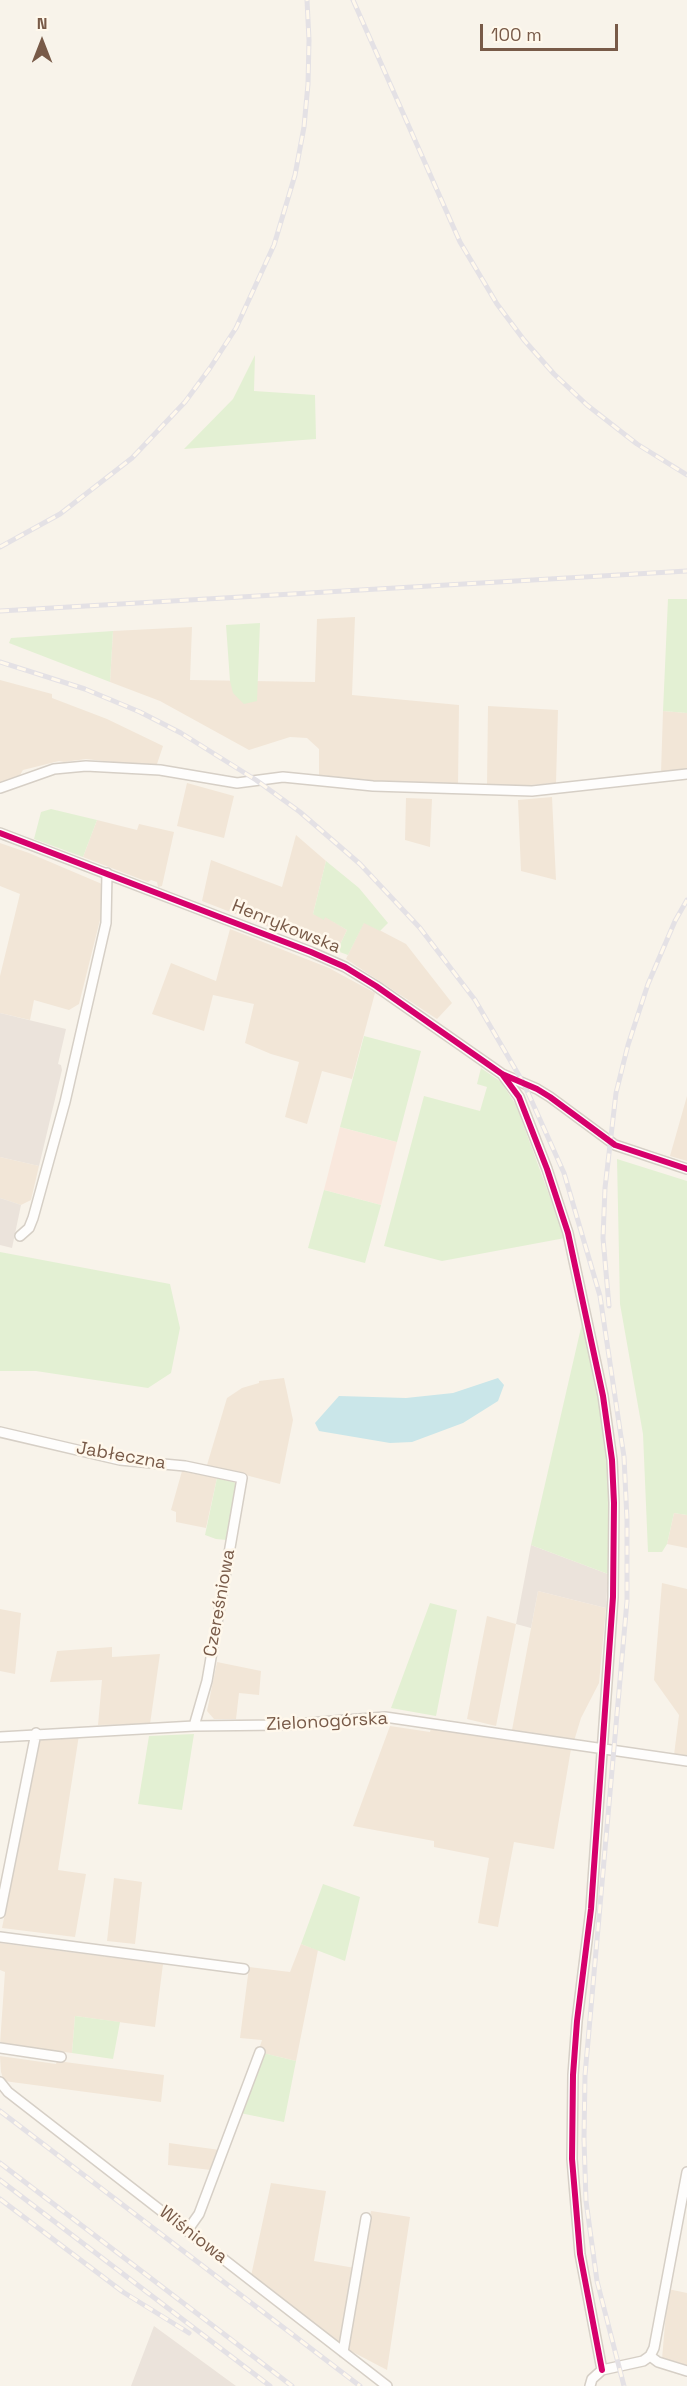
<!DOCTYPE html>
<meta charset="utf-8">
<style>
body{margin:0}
#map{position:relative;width:687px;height:2386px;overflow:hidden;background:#f8f3ea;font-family:"Space Grotesk",sans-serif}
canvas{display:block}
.north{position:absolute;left:12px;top:12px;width:60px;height:60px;-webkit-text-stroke:4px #fff8ec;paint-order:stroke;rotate:0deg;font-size:16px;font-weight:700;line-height:24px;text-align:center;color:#785a48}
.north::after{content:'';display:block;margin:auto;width:21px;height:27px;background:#785a48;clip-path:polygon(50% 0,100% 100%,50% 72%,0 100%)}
.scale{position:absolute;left:480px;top:24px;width:138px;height:27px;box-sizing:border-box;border:3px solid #785a48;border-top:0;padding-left:8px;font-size:18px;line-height:21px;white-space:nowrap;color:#785a48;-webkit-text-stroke:4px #fff8ec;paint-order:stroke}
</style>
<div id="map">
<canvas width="687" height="2386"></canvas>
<div class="north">N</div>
<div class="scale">100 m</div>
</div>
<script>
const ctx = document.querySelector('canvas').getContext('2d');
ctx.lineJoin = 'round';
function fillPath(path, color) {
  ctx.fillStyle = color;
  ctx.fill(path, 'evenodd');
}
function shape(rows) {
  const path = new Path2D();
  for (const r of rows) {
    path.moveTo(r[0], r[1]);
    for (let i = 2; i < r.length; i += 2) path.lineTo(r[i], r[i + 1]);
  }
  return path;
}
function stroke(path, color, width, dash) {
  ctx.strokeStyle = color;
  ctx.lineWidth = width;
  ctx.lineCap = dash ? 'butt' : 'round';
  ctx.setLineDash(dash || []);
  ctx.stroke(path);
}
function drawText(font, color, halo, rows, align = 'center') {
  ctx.font = font + ' "Space Grotesk",sans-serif';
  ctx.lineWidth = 5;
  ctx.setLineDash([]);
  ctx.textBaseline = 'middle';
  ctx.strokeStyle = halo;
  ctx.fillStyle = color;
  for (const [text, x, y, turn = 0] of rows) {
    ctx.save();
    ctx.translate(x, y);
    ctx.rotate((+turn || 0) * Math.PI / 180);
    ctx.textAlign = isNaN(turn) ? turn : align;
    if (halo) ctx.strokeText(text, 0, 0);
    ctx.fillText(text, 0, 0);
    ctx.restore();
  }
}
fillPath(shape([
 [355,617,352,695,459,705,458,786,406,784,319,775,319,749,307,738,290,737,249,750,160,701,110,682,113,631,192,627,190,680,315,682,317,619],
 [0,680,52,694,52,698,107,719,163,746,156,767,86,759,64,762,59,761,23,770,20,775,0,783],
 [488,706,558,710,556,783,517,786,487,786],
 [663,711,687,713,687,769,661,773],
 [187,783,234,796,224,838,177,826],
 [552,797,556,880,521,871,518,800],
 [406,798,432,799,430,847,405,840],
 [97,820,137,830,139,824,174,832,162,886,158,887,157,882,151,880,148,882,83,857],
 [296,835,326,861,313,914,325,916,347,930,336,953,202,901,211,860,282,887],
 [0,843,29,853,102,884,104,904,79,1004,69,1010,34,1000,30,1020,0,1013,0,976,20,894,0,886],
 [364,922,406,944,452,1003,437,1019,346,959],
 [230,929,329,968,375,993,352,1079,322,1071,307,1124,285,1117,299,1062,271,1054,245,1043,254,1004,213,995,204,1031,152,1014,171,963,216,981],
 [687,1096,687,1161,670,1156],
 [0,1157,39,1166,31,1200,21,1205,0,1198],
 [284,1378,293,1420,280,1484,207,1465,227,1398,242,1388,259,1383,259,1381],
 [182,1471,217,1478,206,1528,176,1522,176,1512,171,1510],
 [674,1513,687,1515,687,1548,667,1544],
 [662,1583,687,1589,687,1757,674,1755,679,1715,654,1680],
 [538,1591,606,1608,599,1683,581,1718,574,1741,512,1730],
 [0,1609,21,1613,15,1674,0,1671],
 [487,1616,516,1624,496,1726,467,1719],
 [112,1647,112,1657,160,1654,150,1724,98,1725,102,1680,50,1682,57,1651],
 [217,1662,261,1671,259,1695,239,1693,236,1719,214,1719,207,1711],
 [390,1726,430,1732,431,1728,571,1749,554,1849,514,1842,498,1927,478,1923,489,1858,434,1847,434,1841,353,1826],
 [45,1735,79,1735,58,1870,86,1874,75,1937,2,1928,40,1741],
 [114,1878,142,1882,135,1944,107,1941],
 [0,1943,163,1964,155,2027,75,2016,72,2053,0,2044,5,1972,0,1970],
 [301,1944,318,1950,296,2061,258,2052,262,2040,240,2038,249,1967,290,1972],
 [0,2056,56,2064,57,2061,164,2075,161,2102,4,2081,1,2072],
 [169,2143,220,2150,211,2170,168,2165],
 [271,2183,326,2191,314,2261,355,2268,343,2347,251,2276],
 [371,2211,410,2217,387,2370,347,2349,368,2217,370,2216],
 [668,2289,687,2293,687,2368,662,2359]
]), '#f2e6d7');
fillPath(shape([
 [340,1127,397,1142,381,1205,324,1190]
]), '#f9e8dd');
fillPath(shape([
 [0,1013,66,1029,58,1064,61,1065,62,1070,39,1166,0,1157],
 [0,1198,21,1205,12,1248,0,1245],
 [531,1545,608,1574,606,1608,538,1591,531,1628,516,1624],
 [154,2326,236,2386,131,2386]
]), '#ebe3db');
fillPath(shape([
 [255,355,254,391,315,395,316,439,184,449,233,399],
 [668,599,687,599,687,713,663,711],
 [260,623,257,701,244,704,233,693,230,681,226,625],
 [113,631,110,682,9,643,11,638],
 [51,809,97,820,83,857,34,839,41,812],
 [326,861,359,888,388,923,380,931,364,923,348,955,337,951,347,930,325,917,324,920,313,914],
 [364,1036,421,1051,397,1142,340,1127],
 [481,1068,501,1082,516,1105,565,1238,442,1261,384,1246,424,1096,480,1111,487,1087,477,1084],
 [617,1159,687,1181,687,1515,674,1513,667,1544,662,1552,648,1552,643,1434,620,1304],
 [324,1190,381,1205,365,1263,308,1248],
 [0,1252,170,1284,180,1328,171,1373,148,1388,36,1371,0,1371],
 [583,1319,607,1441,611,1494,608,1574,531,1545],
 [217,1478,237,1483,227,1540,216,1539,205,1535],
 [430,1603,457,1610,436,1716,391,1708],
 [194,1734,182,1810,138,1804,149,1736],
 [323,1884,360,1897,345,1961,301,1944],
 [75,2016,120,2022,113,2059,72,2053],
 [263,2053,296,2061,284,2122,240,2113]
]), '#e3f0d3');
fillPath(shape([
 [498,1378,504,1385,498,1401,463,1423,412,1442,390,1443,319,1431,315,1423,339,1396,406,1398,453,1393]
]), '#cae6e9');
const minor = shape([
 [0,788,54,769,86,766,160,770,237,783,283,777,373,786,532,791,687,774],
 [0,833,311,952,345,967,376,986,502,1074,537,1089,550,1097,615,1145,687,1169],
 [502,1074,519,1097,547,1169,568,1233,603,1396,612,1460,614,1503,613,1597,591,1909,577,2021,573,2075,572,2159,580,2254,602,2370],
 [20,1236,29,1228,33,1218,65,1102,106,923,107,873],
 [0,1432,120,1460,185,1466,242,1478,207,1681,194,1726],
 [0,1737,194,1726,281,1725,385,1717,687,1761],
 [0,1913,36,1733],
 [0,1937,244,1969],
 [0,2048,61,2057],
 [0,2082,8,2092,387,2386],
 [187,2231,199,2214,260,2052],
 [343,2352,366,2218],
 [650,2356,658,2362,687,2371],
 [590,2386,592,2379,602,2370,643,2361,650,2356,654,2348,687,2172]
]);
stroke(minor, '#d6cfc6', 12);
stroke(minor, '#fefdfc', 9);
const rail = shape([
 [353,0,460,242,497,304,524,340,554,374,587,405,637,444,687,475],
 [0,547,60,514,132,458,185,402,210,368,236,328,274,245,295,175,304,127,308,84,309,40,307,0],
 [0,611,687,571],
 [0,662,85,689,140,712,181,733,256,780,300,812,360,864,420,928,475,1000,524,1084,564,1173,600,1296,624,1457,627,1520,627,1601,585,2075,584,2139,586,2201,597,2281,624,2386],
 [609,1306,603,1238,605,1188,616,1093,628,1045,648,984,675,921,687,900],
 [0,2111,360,2386],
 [0,2163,292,2386],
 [0,2180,270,2386],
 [0,2199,123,2292,189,2333]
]);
stroke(rail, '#e4e1e5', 5);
stroke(rail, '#fff8ec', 3, [9]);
stroke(shape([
 [0,833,311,952,345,967,376,986,502,1074,537,1089,550,1097,615,1145,687,1169],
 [502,1074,519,1097,547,1169,568,1233,603,1396,612,1460,614,1503,613,1597,591,1909,577,2021,573,2075,572,2159,580,2254,602,2370]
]), '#d6006c', 6);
drawText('18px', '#785a48', '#fff8ec', [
 ["Henrykowska",286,927,22],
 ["Jabłeczna",121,1456,10],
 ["Czereśniowa",220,1603,-80],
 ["Zielonogórska",327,1722,-3],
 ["Wiśniowa",193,2235,38]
]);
</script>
